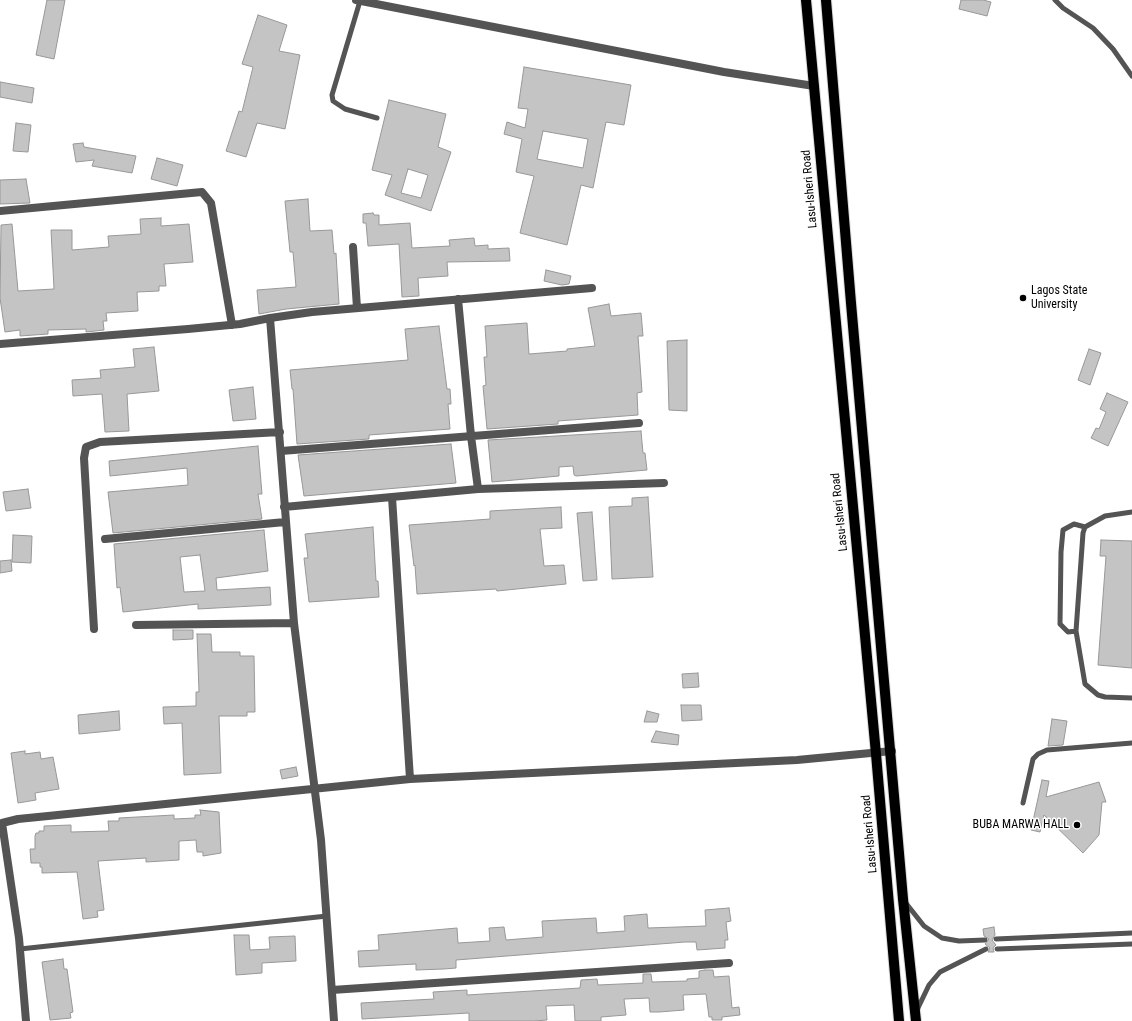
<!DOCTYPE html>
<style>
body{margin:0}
canvas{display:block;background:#fff}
</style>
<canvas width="1132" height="1021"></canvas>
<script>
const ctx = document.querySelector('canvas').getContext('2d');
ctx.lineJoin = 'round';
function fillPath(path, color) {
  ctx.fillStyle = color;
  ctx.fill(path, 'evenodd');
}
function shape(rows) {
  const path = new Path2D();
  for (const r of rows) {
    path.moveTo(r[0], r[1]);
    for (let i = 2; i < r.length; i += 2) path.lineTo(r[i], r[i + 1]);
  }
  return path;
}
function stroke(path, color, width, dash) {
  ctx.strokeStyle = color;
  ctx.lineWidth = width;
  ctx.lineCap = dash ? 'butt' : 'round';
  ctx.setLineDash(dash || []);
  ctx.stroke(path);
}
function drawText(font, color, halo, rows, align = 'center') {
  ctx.font = font + ' "Roboto Condensed",sans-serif';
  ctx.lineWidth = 3;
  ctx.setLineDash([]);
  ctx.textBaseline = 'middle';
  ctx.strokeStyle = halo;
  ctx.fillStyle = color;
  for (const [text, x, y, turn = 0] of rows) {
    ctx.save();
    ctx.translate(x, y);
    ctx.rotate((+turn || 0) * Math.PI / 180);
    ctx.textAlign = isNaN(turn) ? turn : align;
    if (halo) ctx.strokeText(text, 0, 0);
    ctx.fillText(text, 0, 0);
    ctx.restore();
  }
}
const building = shape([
 [47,0,65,0,54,59,36,55,47,0],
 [961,0,983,0,991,2,987,16,959,9,961,0],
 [258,15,287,25,279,51,300,55,285,129,257,123,246,157,226,151,239,111,242,112,253,67,242,64,258,15],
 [524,67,631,85,624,125,606,122,593,188,581,185,567,245,520,233,534,176,516,172,522,139,504,134,507,122,525,128,528,109,518,108,524,67],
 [543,131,588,139,583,168,537,159,543,131],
 [0,82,34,88,32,103,0,97,0,82],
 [389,100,446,114,438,147,451,152,431,211,385,195,392,175,372,170,389,100],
 [408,169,428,175,421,198,401,193,408,169],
 [16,123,31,125,28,152,13,151,16,123],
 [83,143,84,147,136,156,132,173,92,166,94,160,76,162,73,144,83,143],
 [157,158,183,165,177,186,151,179,157,158],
 [26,179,30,203,0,204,0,180,26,179],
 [308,199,310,231,332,230,334,254,336,253,339,304,286,309,259,314,257,290,296,287,293,252,290,252,285,201,308,199],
 [373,213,374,215,379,215,379,225,410,223,412,248,450,246,449,240,474,238,475,246,488,245,488,249,509,248,510,261,447,262,448,276,418,278,419,296,402,297,399,244,368,246,366,223,363,223,363,214,373,213],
 [161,218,161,226,189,224,193,262,164,264,166,286,159,286,159,291,137,292,138,311,106,313,107,321,103,321,104,330,86,332,86,329,48,330,48,334,20,336,20,330,5,332,0,298,1,225,12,224,18,291,54,289,51,230,72,230,72,250,109,247,108,236,141,234,140,219,161,218],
 [546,270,571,276,569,284,562,285,544,281,546,270],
 [609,304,611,316,641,313,643,336,638,336,642,392,637,393,638,415,558,421,558,424,487,429,483,386,486,385,484,357,487,357,485,326,527,323,529,354,567,351,567,349,595,346,588,308,609,304],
 [439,326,447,389,450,389,451,404,448,404,450,429,369,435,369,439,297,444,293,389,292,389,290,370,408,360,405,329,439,326],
 [687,340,687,411,669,410,667,341,687,340],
 [154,347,159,391,127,394,129,431,105,432,102,394,73,396,72,380,101,378,100,370,135,367,133,349,154,347],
 [1089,349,1101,353,1090,385,1078,380,1089,349],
 [253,387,256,419,233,421,229,390,253,387],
 [1107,393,1128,402,1108,446,1091,438,1096,428,1099,429,1106,412,1100,409,1107,393],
 [641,431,643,453,645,453,647,470,576,476,574,475,573,466,559,467,559,476,492,482,488,440,641,431],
 [451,444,456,483,304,496,298,455,451,444],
 [258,446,262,494,258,494,262,519,113,533,108,492,188,485,187,468,110,476,109,461,258,446],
 [28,489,31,508,6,511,3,492,28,489],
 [648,497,653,577,612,579,609,507,632,506,632,498,648,497],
 [561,507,562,528,540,529,544,566,564,565,566,584,497,591,496,589,417,594,415,565,414,566,409,525,490,519,490,511,561,507],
 [592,512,597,580,583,581,577,513,592,512],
 [373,527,376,581,378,581,379,597,309,602,304,558,308,558,305,534,373,527],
 [264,530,268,571,216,578,217,590,270,587,271,605,198,609,198,604,123,612,120,587,117,588,114,544,264,530],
 [200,555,205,591,184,592,180,557,200,555],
 [13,535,32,536,31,563,12,562,13,535],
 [1101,540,1132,541,1132,668,1098,665,1106,556,1100,556,1101,540],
 [11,560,12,571,0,573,0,561,11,560],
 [173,630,193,630,193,639,173,640,173,630],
 [197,634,211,634,212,652,240,652,240,656,254,656,255,712,247,712,247,716,219,716,221,773,184,775,182,723,164,724,163,707,196,706,196,692,199,692,197,634],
 [698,673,699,687,683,688,682,674,698,673],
 [681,705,701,705,702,720,682,721,681,705],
 [119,711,120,730,79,734,78,715,119,711],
 [647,711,659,714,657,722,644,722,647,711],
 [1052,719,1067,721,1063,745,1048,746,1052,719],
 [656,731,679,735,678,745,651,742,656,731],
 [25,751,25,754,40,752,41,759,53,757,59,789,35,793,36,800,18,803,11,753,25,751],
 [296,767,298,776,282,779,280,770,296,767],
 [1042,780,1049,781,1046,797,1099,782,1106,802,1102,802,1099,835,1083,853,1044,815,1040,832,1031,830,1042,780],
 [200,810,219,812,221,853,203,856,203,852,197,852,196,840,179,841,179,860,146,862,146,858,98,861,104,910,97,911,98,917,83,919,77,872,42,873,42,867,40,867,40,863,31,863,30,849,35,849,35,836,36,833,39,833,39,831,44,831,44,826,71,825,71,832,109,831,108,821,119,821,119,818,174,815,174,819,195,818,195,815,201,815,200,810],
 [729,908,731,921,726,922,728,940,725,940,725,948,697,950,696,942,685,942,456,960,456,968,444,969,416,970,416,964,359,967,358,951,379,950,378,935,457,928,458,943,490,941,489,928,504,927,506,940,543,937,542,921,596,918,597,933,625,931,624,916,647,914,648,928,706,926,705,910,729,908],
 [994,927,995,935,992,940,996,945,993,948,994,952,988,952,990,948,985,944,989,939,984,936,983,929,994,927],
 [234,935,249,935,250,950,270,949,269,937,295,936,296,961,262,963,262,973,236,975,234,935],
 [63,959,64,969,67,969,73,1012,70,1013,71,1018,50,1020,42,962,63,959],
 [705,970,713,970,714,977,729,976,732,1008,739,1007,740,1015,722,1017,722,1020,712,1020,712,1017,709,1017,706,994,683,995,684,1010,659,1012,650,1012,649,998,624,999,626,1015,601,1017,601,1021,575,1021,574,1005,546,1006,547,1020,534,1021,469,1021,469,1013,362,1019,361,1003,434,999,433,992,467,990,467,995,580,988,581,980,597,979,598,985,643,983,643,974,651,974,652,982,687,981,687,979,699,978,699,971,705,970]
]);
fillPath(building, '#c4c4c4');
stroke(building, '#989898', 1);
const primary = shape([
 [806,0,876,754,899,1021],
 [826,0,851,303,903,899,916,1021]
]);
stroke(primary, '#dbdbdb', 12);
stroke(shape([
 [1055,0,1063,8,1093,28,1113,49,1132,76],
 [360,1,332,95,333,101,345,109,377,118],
 [1132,512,1105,516,1085,527,1083,533,1076,631,1085,684,1098,695,1105,697,1132,698],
 [1076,631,1068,632,1060,624,1061,552,1063,530,1074,524,1085,527],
 [1023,803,1033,759,1038,754,1047,750,1132,743],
 [905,902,924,926,942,938,959,941,985,940],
 [996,939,1132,933],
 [20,949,327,916],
 [997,949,1132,944],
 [917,1010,929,985,940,972,986,949]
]), '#545454', 5);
stroke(shape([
 [356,0,724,72,814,86],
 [0,211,202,192,211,203,232,325],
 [353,247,357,308],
 [458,299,471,436,478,489],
 [270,318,294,623,321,840,334,1021],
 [0,344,188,329,240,324,270,318,312,312,592,288],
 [281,451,639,423],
 [392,497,410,779],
 [284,507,478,489,664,483],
 [105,539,285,522],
 [136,625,294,623],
 [94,629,84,458,86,447,100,442,280,432],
 [332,990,729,963],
 [26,1021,19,938,2,823,18,819,48,816,410,779,797,760,892,751]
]), '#545454', 8);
stroke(primary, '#000', 10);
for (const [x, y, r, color] of [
 [1023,298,4,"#000"],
 [1077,825,4,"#000"]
]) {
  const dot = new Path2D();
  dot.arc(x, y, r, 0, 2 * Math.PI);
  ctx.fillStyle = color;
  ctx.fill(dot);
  stroke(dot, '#fff', 1.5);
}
drawText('12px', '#000', '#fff', [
 ["Lasu-Isheri Road",810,189,-95],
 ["Lasu-Isheri Road",840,512,-96],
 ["Lasu-Isheri Road",870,834,-95]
]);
drawText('12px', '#000', '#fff', [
 ["Lagos State",1031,291],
 ["University",1031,305],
 ["BUBA MARWA HALL",1069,825,"right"]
], 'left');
</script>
